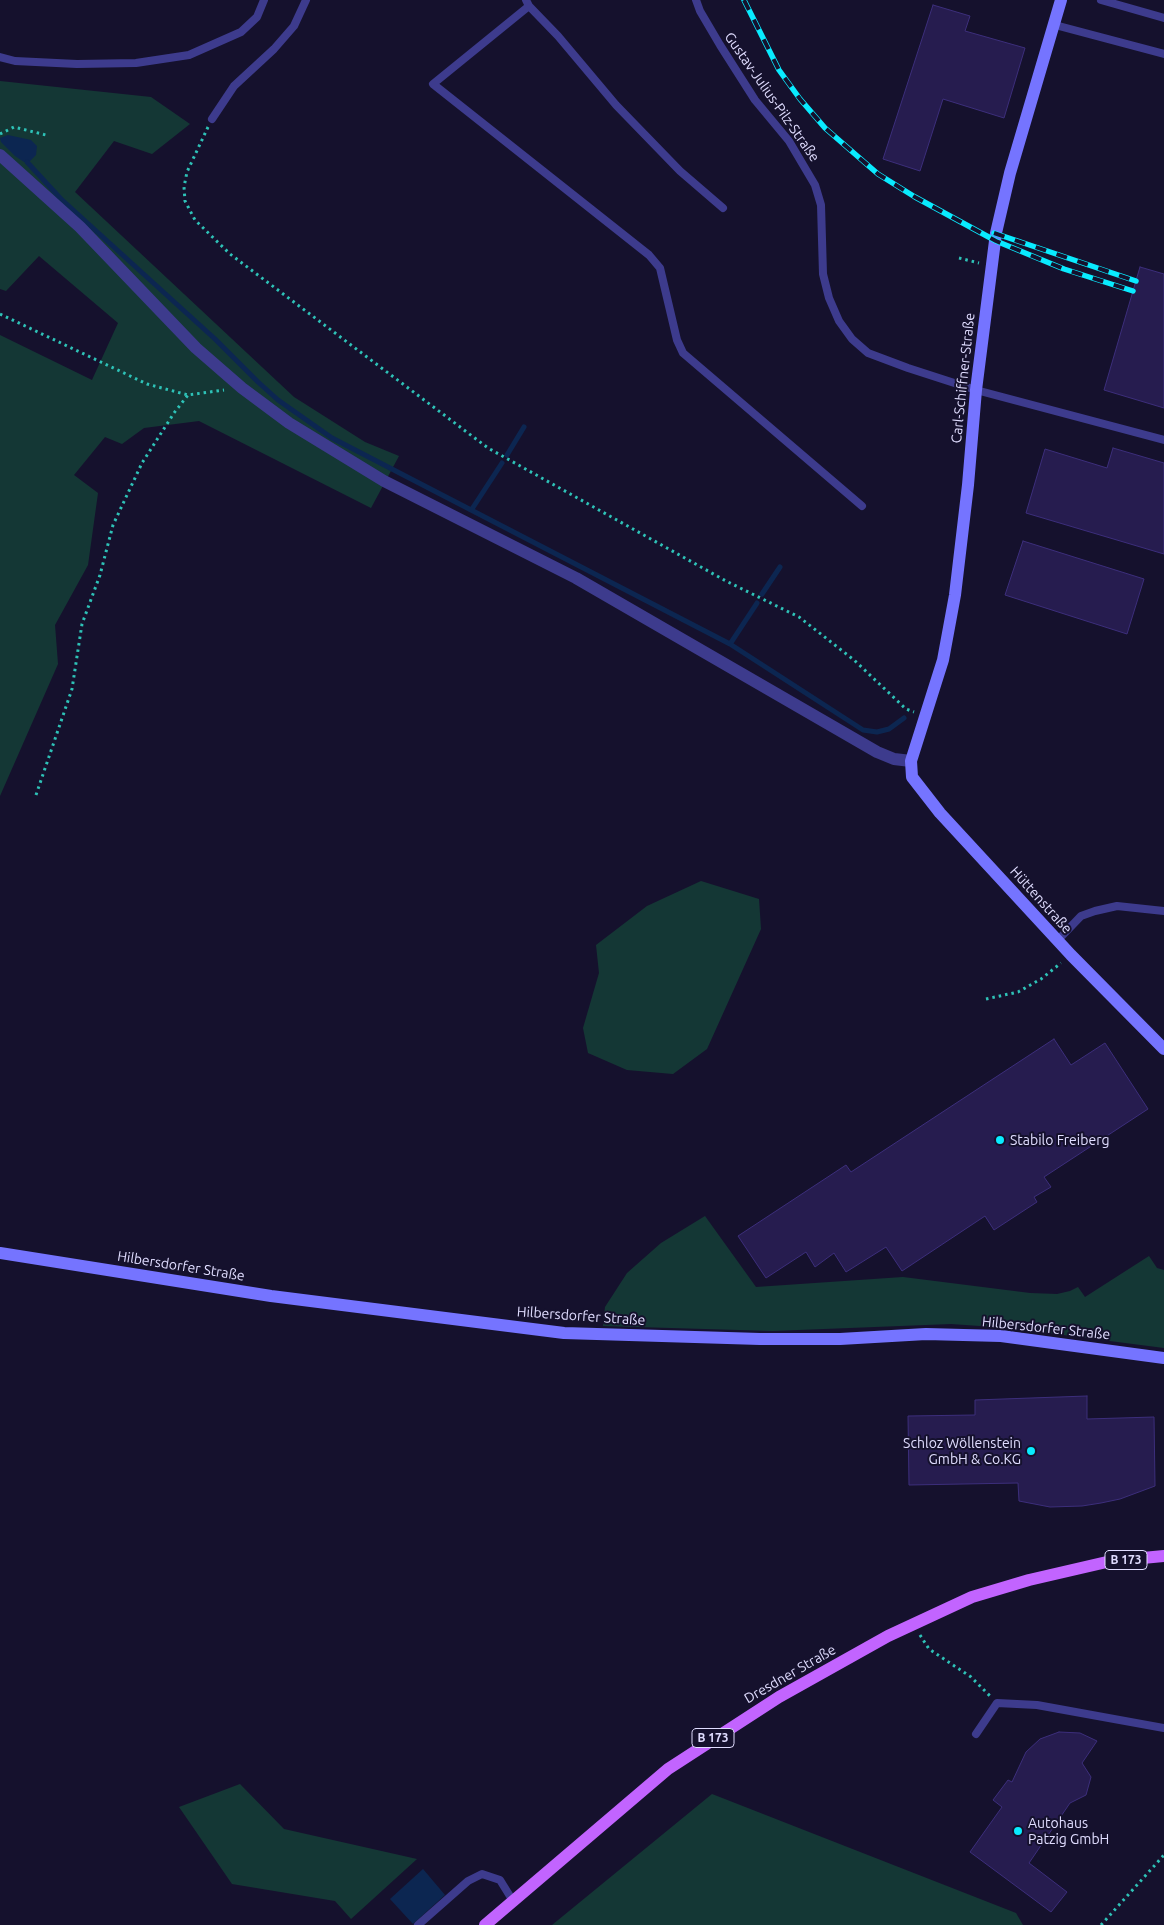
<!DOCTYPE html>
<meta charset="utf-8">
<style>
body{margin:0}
canvas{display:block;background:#15112d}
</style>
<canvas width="1164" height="1925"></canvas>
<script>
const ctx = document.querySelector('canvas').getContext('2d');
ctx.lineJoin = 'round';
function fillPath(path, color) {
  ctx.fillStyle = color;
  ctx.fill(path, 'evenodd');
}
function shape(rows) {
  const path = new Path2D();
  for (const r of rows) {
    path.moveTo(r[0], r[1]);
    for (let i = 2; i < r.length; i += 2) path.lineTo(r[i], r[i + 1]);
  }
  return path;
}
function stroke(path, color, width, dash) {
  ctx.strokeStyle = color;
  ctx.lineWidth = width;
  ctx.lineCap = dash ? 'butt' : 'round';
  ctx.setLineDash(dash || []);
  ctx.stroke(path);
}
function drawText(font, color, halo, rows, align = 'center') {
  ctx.font = font + ' Ubuntu,sans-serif';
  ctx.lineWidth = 4;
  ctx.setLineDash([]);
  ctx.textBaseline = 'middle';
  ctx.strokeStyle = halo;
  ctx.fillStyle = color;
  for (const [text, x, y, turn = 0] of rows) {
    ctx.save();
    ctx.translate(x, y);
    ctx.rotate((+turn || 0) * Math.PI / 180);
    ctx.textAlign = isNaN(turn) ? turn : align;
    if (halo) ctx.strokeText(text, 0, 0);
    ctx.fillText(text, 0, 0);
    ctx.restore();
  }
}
fillPath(shape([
 [0,81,151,97,190,124,152,154,114,141,75,192,294,397,365,442,399,456,371,508,199,421,144,428,122,444,105,437,74,475,98,493,88,565,55,625,58,664,0,796,0,335,92,380,118,323,39,256,6,291,0,289],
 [701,881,759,899,761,929,707,1049,673,1074,627,1070,588,1053,583,1028,599,973,596,945,647,906],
 [705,1216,756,1287,903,1277,1030,1293,1057,1294,1070,1291,1078,1287,1085,1297,1149,1256,1157,1268,1164,1270,1164,1348,1009,1328,951,1324,773,1331,603,1326,605,1307,627,1273,661,1243],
 [240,1784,284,1829,417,1859,351,1919,335,1901,232,1884,179,1807],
 [712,1794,1016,1913,1023,1925,552,1925]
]), '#143735');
fillPath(shape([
 [8,135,31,140,37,146,36,155,30,161,24,162,15,156,1,142,0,138],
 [423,1869,445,1895,413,1924,390,1899]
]), '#0c2651');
stroke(shape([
 [27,162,61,199,215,339,258,382,278,400,332,438,730,644,863,730,877,732,889,729,904,718],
 [507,455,524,427],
 [472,509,502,463],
 [762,594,780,567],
 [730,644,757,603]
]), '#0c2651', 5);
const building = shape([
 [933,5,970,16,965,31,1025,48,1004,118,943,99,920,171,883,159,933,5],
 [1140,267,1164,274,1164,408,1104,390,1140,267],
 [1113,448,1164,463,1164,554,1026,513,1045,449,1107,468,1113,448],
 [1023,541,1144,579,1127,634,1005,595,1023,541],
 [1054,1039,1071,1065,1105,1043,1148,1109,1044,1177,1051,1187,1034,1197,1037,1202,994,1230,985,1216,902,1271,886,1247,846,1272,834,1253,815,1267,806,1252,766,1278,738,1236,846,1165,851,1172,1054,1039],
 [1087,1396,1087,1419,1154,1417,1155,1486,1120,1499,1101,1503,1082,1506,1050,1507,1019,1501,1018,1483,909,1485,908,1416,975,1415,975,1400,1087,1396],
 [1059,1732,1080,1733,1097,1741,1082,1763,1091,1777,1086,1795,1070,1803,1029,1863,1067,1892,1051,1912,970,1852,1002,1807,993,1800,1008,1780,1012,1782,1026,1752,1040,1739,1059,1732]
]);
fillPath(building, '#261c4f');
stroke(building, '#3c2e7b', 1);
stroke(shape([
 [208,127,187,172,184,187,185,201,195,220,230,254,488,448,726,581,799,617,854,660,906,709,914,712],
 [0,134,14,127,46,135],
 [959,258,979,263],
 [0,314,147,384,188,395,224,390],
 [36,795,72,689,82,624,100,575,113,525,142,463,174,413,188,395],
 [986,999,1018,992,1041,979,1061,963],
 [920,1635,929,1649,971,1677,990,1696],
 [1101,1925,1164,1855]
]), '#2ec2b7', 3, [2.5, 4]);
stroke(shape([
 [526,0,529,6,433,84,649,255,660,268,677,340,683,353,862,506],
 [696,0,700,11,720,45,755,100,789,141,815,185,821,205,823,274,829,298,839,321,852,339,868,353,908,368,976,390,1164,440],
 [1101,0,1164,18],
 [529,6,558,36,616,105,680,171,723,208],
 [1055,25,1164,54],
 [0,57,15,61,77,64,136,63,189,55,241,32,257,17,264,0],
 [212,119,234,86,274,49,294,26,306,0],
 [1058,940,1081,916,1095,911,1117,906,1164,911],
 [976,1734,997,1703,1037,1705,1164,1728],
 [418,1925,468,1881,482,1874,500,1880,513,1901]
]), '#3d3b8d', 8);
stroke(shape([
 [0,155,80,227,196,348,242,388,289,423,384,481,576,578,877,752,894,759,911,761]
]), '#3d3b8d', 12);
stroke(shape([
 [1061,0,1010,173,996,233,976,390,968,485,955,595,943,660,911,761,912,777,940,813,1071,955,1164,1049],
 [0,1253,271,1296,564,1333,760,1339,840,1339,926,1334,1001,1336,1164,1358]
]), '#7574ff', 12);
stroke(shape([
 [485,1925,668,1769,779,1697,888,1636,972,1597,1029,1580,1111,1561,1164,1556]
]), '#c264ff', 12);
const rail = shape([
 [744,0,779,70,800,99,825,128,878,174,915,197,996,241,1064,269,1133,291],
 [994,233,1136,281]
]);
stroke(rail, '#09ebff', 5.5);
stroke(rail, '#15112d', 4, [11]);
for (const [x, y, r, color] of [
 [1000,1140,5,"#09ebff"],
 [1031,1451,5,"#09ebff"],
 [1018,1831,5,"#09ebff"]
]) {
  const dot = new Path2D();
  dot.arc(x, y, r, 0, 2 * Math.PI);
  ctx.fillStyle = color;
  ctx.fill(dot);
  stroke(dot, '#15112d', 2);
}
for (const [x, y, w] of [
 [1126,1560,42],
 [713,1738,42]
]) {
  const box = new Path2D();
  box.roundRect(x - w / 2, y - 9.5, w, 19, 4);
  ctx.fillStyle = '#15112d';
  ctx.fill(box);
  stroke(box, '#e0ddff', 1);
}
drawText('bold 12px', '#e0ddff', null, [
 ["B 173",1126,1560],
 ["B 173",713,1738]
]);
drawText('14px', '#e0ddff', '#15112d', [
 ["Gustav-Julius-Pilz-Straße",772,97,55],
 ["Carl-Schiffner-Straße",963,378,-84],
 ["Hüttenstraße",1041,900,48],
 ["Hilbersdorfer Straße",181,1266,9],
 ["Hilbersdorfer Straße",581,1316,4],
 ["Hilbersdorfer Straße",1046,1328,6],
 ["Dresdner Straße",790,1674,-30]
]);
drawText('14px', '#e0ddff', '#15112d', [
 ["Stabilo Freiberg",1010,1140],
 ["Schloz Wöllenstein",1021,1443,"right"],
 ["GmbH & Co.KG",1021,1459,"right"],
 ["Autohaus",1028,1823],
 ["Patzig GmbH",1028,1839]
], 'left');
</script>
